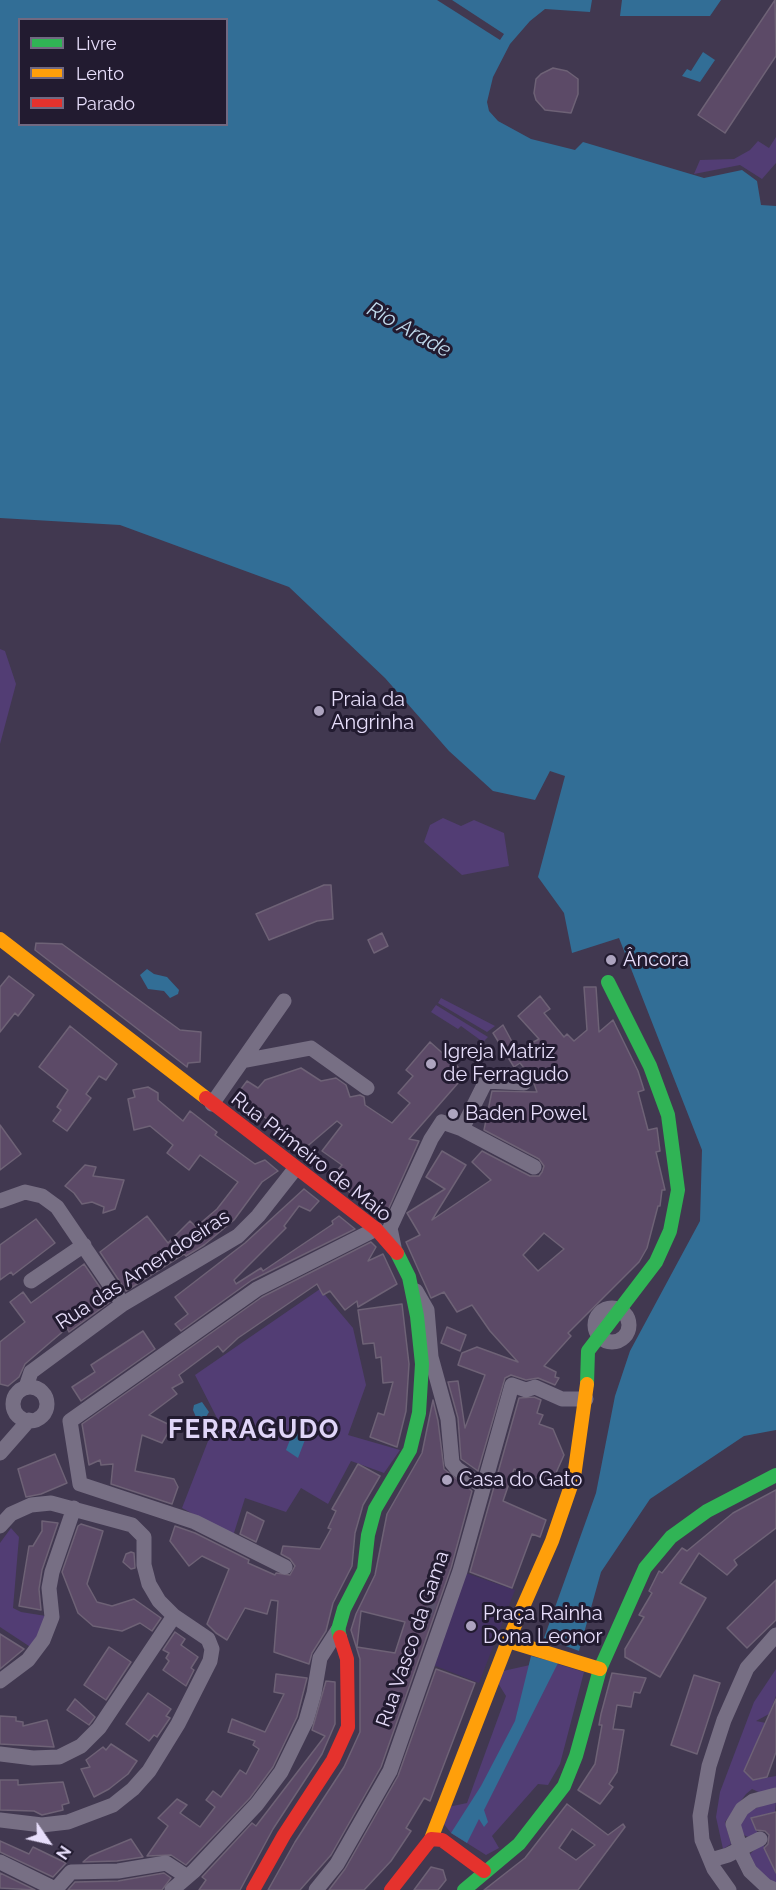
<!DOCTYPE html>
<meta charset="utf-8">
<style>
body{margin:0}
#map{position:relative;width:776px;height:1890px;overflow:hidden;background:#413850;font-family:Raleway,sans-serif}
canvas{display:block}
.legend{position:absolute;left:18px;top:18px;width:210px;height:108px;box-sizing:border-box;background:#221b30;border:2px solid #716981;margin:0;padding:8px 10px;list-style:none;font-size:18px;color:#e7defb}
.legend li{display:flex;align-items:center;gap:12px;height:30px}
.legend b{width:30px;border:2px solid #716981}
.north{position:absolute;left:18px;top:1812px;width:60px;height:60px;-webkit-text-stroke:4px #221b30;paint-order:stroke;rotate:124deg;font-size:16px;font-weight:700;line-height:24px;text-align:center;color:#e7defb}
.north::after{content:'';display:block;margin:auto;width:21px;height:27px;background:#e7defb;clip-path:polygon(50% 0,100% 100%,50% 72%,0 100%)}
</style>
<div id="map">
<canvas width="776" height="1890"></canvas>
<ul class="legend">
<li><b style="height:8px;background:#30b455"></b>Livre</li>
<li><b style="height:8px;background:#ff9f0a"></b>Lento</li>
<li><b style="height:8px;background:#e5322d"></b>Parado</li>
</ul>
<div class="north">N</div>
</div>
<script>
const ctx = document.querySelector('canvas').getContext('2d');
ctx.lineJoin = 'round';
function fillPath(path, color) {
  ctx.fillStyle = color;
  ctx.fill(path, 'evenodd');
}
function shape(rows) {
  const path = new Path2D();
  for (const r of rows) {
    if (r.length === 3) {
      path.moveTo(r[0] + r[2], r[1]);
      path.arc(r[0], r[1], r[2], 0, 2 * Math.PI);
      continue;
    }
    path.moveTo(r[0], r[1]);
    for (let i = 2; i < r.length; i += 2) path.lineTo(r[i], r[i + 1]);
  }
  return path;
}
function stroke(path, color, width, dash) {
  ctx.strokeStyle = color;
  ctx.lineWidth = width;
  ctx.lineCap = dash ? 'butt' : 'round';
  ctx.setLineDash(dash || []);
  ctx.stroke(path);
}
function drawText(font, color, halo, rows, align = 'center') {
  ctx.font = font + ' Raleway,sans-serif';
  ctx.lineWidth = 6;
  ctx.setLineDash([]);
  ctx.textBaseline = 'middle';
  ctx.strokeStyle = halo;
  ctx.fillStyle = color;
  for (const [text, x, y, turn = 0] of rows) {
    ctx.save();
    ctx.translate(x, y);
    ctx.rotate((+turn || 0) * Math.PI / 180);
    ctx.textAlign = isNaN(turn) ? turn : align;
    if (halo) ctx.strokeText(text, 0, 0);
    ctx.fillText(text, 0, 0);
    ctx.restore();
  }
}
fillPath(shape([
 [460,1571,515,1590,479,1683,428,1663]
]), '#443263');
fillPath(shape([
 [776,137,776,163,762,179,740,165,694,174,700,160,734,159,750,150,758,141,769,148],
 [0,649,5,651,16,684,0,744],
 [443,818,461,826,474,820,504,833,509,866,462,875,424,842,430,825],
 [441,998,495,1026,487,1032,438,1003],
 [436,1005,488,1037,483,1042,461,1026,458,1029,431,1012],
 [320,1289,353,1328,366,1385,348,1435,400,1450,384,1473,351,1461,328,1504,301,1488,286,1512,245,1498,233,1536,182,1508,217,1418,195,1375],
 [11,1528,19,1537,13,1608,21,1612,52,1617,35,1650,0,1627,0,1543],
 [531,1656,584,1672,560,1764,548,1785,538,1784,492,1836,499,1848,486,1855,451,1833,443,1823,448,1807,467,1803,506,1696,498,1683,503,1671,530,1665],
 [776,1669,776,1696,769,1714,756,1721,766,1723,744,1771,753,1780,776,1776,776,1791,765,1795,752,1789,746,1794,725,1822,731,1844,723,1849,716,1817,720,1792,754,1702],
 [776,1800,775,1812,751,1818,759,1836,752,1839,744,1835,740,1829,742,1820,749,1811],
 [762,1842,776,1873,776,1884,764,1878,748,1856]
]), '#523d74');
fillPath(shape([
 [0,0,592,0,590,12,545,9,530,21,510,44,493,77,487,102,489,111,498,121,531,139,575,150,583,142,704,178,742,170,757,181,761,205,776,206,776,1430,744,1436,650,1499,601,1572,579,1651,544,1638,596,1493,615,1396,630,1351,700,1221,702,1150,619,938,572,953,564,913,538,877,565,776,550,771,535,800,493,791,449,751,385,678,289,587,120,525,0,518],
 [20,20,226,20,226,124,20,124],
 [622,0,721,0,710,16,620,16],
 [703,52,715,60,700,82,682,76,687,69,691,71],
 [147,969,154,974,167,977,179,990,178,994,170,998,164,991,148,989,140,975],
 [202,1402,209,1412,203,1422,198,1422,193,1410,194,1405],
 [295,1427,308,1432,298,1458,286,1450],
 [531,1656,558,1663,484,1810,488,1822,484,1827,479,1819,467,1843,451,1833,481,1786,515,1721]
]), '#326e96');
fillPath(shape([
 [437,0,452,0,504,34,500,40]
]), '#413850');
const building = shape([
 [775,0,776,56,725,133,698,115,775,0],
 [553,68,567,71,578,79,578,94,571,113,545,110,536,100,534,93,536,79,541,74,553,68],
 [324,885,331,885,333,919,317,921,269,940,256,914,324,885],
 [382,933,388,946,374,953,368,940,382,933],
 [36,943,62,944,180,1030,201,1032,200,1062,188,1063,187,1067,35,950,36,943],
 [9,976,34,995,18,1016,15,1013,0,1032,0,987,9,976],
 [584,987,596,987,599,1032,613,1020,638,1071,644,1090,638,1092,648,1130,657,1128,660,1151,656,1152,665,1190,662,1190,660,1206,658,1206,647,1248,639,1262,568,1333,571,1336,544,1366,556,1372,555,1377,559,1378,555,1385,538,1378,526,1380,511,1375,505,1378,478,1471,461,1459,458,1418,448,1382,458,1381,465,1428,485,1375,458,1365,462,1353,477,1347,518,1362,490,1331,472,1305,457,1312,444,1292,431,1298,406,1242,420,1235,407,1213,445,1189,426,1177,442,1151,466,1165,432,1220,491,1180,472,1162,482,1151,530,1176,539,1176,542,1172,544,1166,539,1159,484,1130,492,1091,537,1092,532,1078,520,1063,514,1067,493,1033,503,1025,517,1051,539,1039,518,1016,540,996,550,1009,544,1013,564,1037,567,1034,574,1041,587,1030,584,987],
 [544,1233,564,1249,538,1271,523,1255,544,1233],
 [70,1026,117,1064,106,1080,99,1076,86,1094,91,1098,67,1131,53,1121,61,1110,57,1107,68,1090,39,1067,70,1026],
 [430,1042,466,1074,409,1139,419,1141,384,1219,331,1178,342,1165,322,1151,342,1125,337,1121,304,1149,288,1138,290,1135,260,1114,258,1117,245,1108,247,1105,235,1097,247,1081,258,1088,265,1080,301,1068,321,1081,336,1078,346,1085,350,1097,360,1095,364,1097,365,1105,392,1123,410,1103,398,1093,413,1076,406,1070,430,1042],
 [148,1087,158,1093,158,1100,183,1121,190,1111,217,1132,215,1135,255,1164,265,1160,278,1171,262,1182,234,1220,204,1245,186,1256,184,1254,126,1291,100,1252,147,1216,168,1243,190,1221,196,1227,217,1209,238,1182,200,1155,189,1170,167,1153,173,1145,150,1126,134,1130,128,1099,135,1097,133,1090,148,1087],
 [0,1125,21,1154,0,1170,0,1125],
 [85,1165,96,1167,93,1176,124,1180,115,1209,103,1213,104,1207,92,1202,82,1204,74,1193,65,1186,85,1165],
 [304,1189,319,1201,310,1211,299,1206,284,1226,286,1228,234,1280,236,1284,261,1268,263,1271,333,1224,332,1221,339,1216,355,1229,252,1280,181,1331,175,1324,188,1314,175,1297,245,1243,304,1189],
 [36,1219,55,1243,13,1275,11,1272,0,1280,0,1245,36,1219],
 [371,1242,376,1247,368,1261,383,1254,397,1284,358,1307,357,1301,345,1310,330,1291,323,1295,317,1284,238,1338,223,1352,218,1346,179,1375,183,1382,172,1388,177,1394,149,1415,172,1426,162,1443,142,1435,135,1471,174,1479,178,1487,172,1504,111,1484,113,1464,101,1465,100,1460,89,1465,82,1424,262,1297,371,1242],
 [84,1264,110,1302,69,1332,67,1328,25,1364,19,1377,8,1386,0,1384,0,1342,25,1322,10,1302,23,1292,31,1303,84,1264],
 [402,1304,409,1364,406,1411,397,1447,370,1437,378,1413,384,1415,393,1382,383,1383,381,1357,376,1358,374,1343,363,1344,358,1310,402,1304],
 [447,1327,466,1335,460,1351,441,1343,447,1327],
 [143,1331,155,1349,81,1401,72,1387,95,1372,91,1365,143,1331],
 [534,1397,541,1400,537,1413,543,1415,539,1424,553,1429,564,1455,551,1484,514,1469,503,1501,546,1520,540,1537,532,1534,512,1588,470,1572,519,1398,534,1397],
 [433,1400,438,1421,444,1469,472,1491,451,1568,381,1767,331,1855,300,1890,268,1890,295,1842,344,1767,360,1732,360,1659,351,1630,356,1614,375,1575,387,1514,422,1453,433,1400],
 [361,1611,405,1622,395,1653,357,1647,361,1611],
 [55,1454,67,1483,41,1494,26,1497,18,1469,55,1454],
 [358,1464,380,1476,363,1505,355,1533,352,1566,333,1603,326,1631,312,1653,309,1664,274,1652,278,1601,271,1600,267,1614,245,1608,227,1640,216,1633,207,1624,229,1569,202,1556,189,1566,170,1541,175,1526,195,1533,249,1560,248,1563,275,1575,276,1573,290,1575,295,1566,290,1559,281,1554,283,1546,320,1549,331,1529,328,1528,336,1511,332,1509,358,1464],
 [776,1490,776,1528,734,1560,737,1565,727,1575,699,1553,680,1583,706,1598,660,1677,625,1657,625,1649,644,1617,639,1615,652,1593,649,1591,659,1571,662,1573,682,1548,687,1551,733,1513,776,1490],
 [247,1512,264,1521,256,1542,240,1534,247,1512],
 [42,1521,58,1523,42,1570,39,1589,41,1610,19,1606,29,1546,33,1546,42,1531,42,1521],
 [81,1524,103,1531,87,1584,97,1602,112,1606,134,1599,161,1618,152,1631,140,1623,122,1631,93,1626,78,1613,62,1572,78,1526,81,1524],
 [131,1552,134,1553,135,1568,131,1569,123,1562,126,1554,131,1552],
 [776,1580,776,1620,747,1648,727,1628,776,1580],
 [175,1632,185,1639,181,1645,198,1657,191,1668,194,1670,186,1686,163,1670,169,1661,166,1658,169,1653,163,1650,175,1632],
 [0,1634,24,1649,0,1669,0,1634],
 [109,1647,131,1662,106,1700,84,1685,109,1647],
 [436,1669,475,1683,430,1801,424,1798,406,1828,411,1831,391,1861,364,1890,329,1890,345,1869,398,1776,436,1669],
 [612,1673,646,1678,640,1693,634,1692,631,1707,617,1705,613,1729,624,1730,617,1772,609,1784,613,1787,600,1804,578,1790,595,1764,602,1725,599,1725,601,1714,612,1673],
 [276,1674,307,1678,297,1717,273,1767,250,1798,186,1865,171,1855,147,1856,168,1826,158,1818,177,1799,187,1805,180,1813,200,1827,215,1807,206,1800,213,1791,221,1797,240,1770,246,1774,259,1749,253,1745,255,1741,228,1732,232,1719,265,1732,284,1694,274,1692,276,1674],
 [694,1675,720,1683,697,1754,671,1745,694,1675],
 [326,1681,335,1682,335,1724,322,1754,273,1829,240,1890,199,1890,206,1880,202,1877,252,1823,256,1826,325,1736,312,1730,326,1681],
 [148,1693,171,1709,166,1716,170,1718,157,1737,154,1735,149,1741,126,1724,148,1693],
 [75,1699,95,1717,89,1725,67,1710,75,1699],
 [776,1699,776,1752,767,1777,753,1780,744,1771,776,1699],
 [0,1716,16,1717,16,1721,23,1722,23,1726,47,1720,54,1747,0,1744,0,1716],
 [111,1744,137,1761,128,1774,109,1789,94,1797,81,1769,90,1767,86,1760,103,1747,106,1750,111,1744],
 [0,1780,18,1780,18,1785,63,1782,69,1803,62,1805,63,1810,42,1815,34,1811,0,1810,0,1780],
 [567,1804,608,1835,623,1824,625,1827,578,1890,484,1890,525,1858,567,1804],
 [572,1829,595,1845,576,1860,559,1848,572,1829],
 [776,1812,776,1873,764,1848,768,1844,769,1835,765,1831,756,1830,751,1818,776,1812],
 [131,1839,143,1857,117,1861,83,1862,90,1856,131,1839],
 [0,1841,29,1854,33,1847,66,1863,53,1877,0,1852,0,1841],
 [431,1867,443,1870,446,1880,438,1890,414,1890,431,1867],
 [0,1873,35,1890,0,1888,0,1873],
 [164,1873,171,1878,162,1890,68,1890,75,1882,118,1881,164,1873]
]);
fillPath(building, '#5c4a67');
stroke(building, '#6e6276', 1.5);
stroke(shape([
 [426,1608,434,1611]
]), '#5a516a', 15, [15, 8]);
stroke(shape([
 [242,1061,311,1048,367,1088],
 [212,1104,284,1001],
 [462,1129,534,1167],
 [0,1201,25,1192,42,1196,57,1207,123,1304],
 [394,1247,390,1228,431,1139,442,1122,462,1129,486,1081,524,1083],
 [31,1281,84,1245],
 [416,1291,427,1310,431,1357,448,1419,452,1463,457,1469,482,1486],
 [612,1325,17],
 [26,1387,31,1372,123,1304,238,1236,258,1216,295,1169],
 [30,1404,17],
 [70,1421,257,1289,376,1229],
 [70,1421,80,1484,195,1522,285,1567],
 [0,1453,29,1420],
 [0,1526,11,1514,31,1505,51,1503,132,1525,144,1537,144,1565,149,1584,159,1601,174,1616,208,1639,212,1649,210,1661,178,1724,149,1771,133,1789,113,1805,68,1822,42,1825,0,1820],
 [0,1681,28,1660,43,1640,52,1617,49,1588,52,1572,74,1508],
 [0,1754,33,1758,59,1757,81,1746,99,1728,174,1616],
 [776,1795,753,1801,742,1809,733,1824,743,1857,750,1871,766,1886,776,1890],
 [711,1860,728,1855,760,1839],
 [0,1862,57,1890],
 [56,1889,71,1872,118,1871,166,1863,186,1876],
 [172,1890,194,1871,257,1804,281,1772,306,1721,314,1693,320,1658,338,1630],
 [316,1890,337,1864,390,1771,460,1571,512,1385,526,1390,535,1387,562,1399,586,1399],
 [729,1890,714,1869,702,1840,700,1816,709,1766,724,1720,747,1668,776,1635]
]), '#776f84', 15);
stroke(shape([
 [587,1384,588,1351,656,1262,670,1231,678,1190,668,1115,650,1066,608,982],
 [340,1637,338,1630,344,1609,364,1570,368,1535,375,1509,410,1450,419,1413,422,1364,417,1316,409,1277,397,1253],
 [464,1890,519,1844,564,1786,576,1756,600,1669,645,1568,671,1537,707,1511,776,1475]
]), '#30b455', 14);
stroke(shape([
 [0,939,206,1098],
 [508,1641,600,1669],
 [431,1839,508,1641,552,1541,574,1477,587,1384]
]), '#ff9f0a', 14);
stroke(shape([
 [206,1098,376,1229,397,1253],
 [253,1890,284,1835,333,1760,348,1727,347,1659,340,1637],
 [391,1890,431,1839,442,1840,484,1871]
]), '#e5322d', 14);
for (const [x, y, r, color] of [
 [319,711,6,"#ada4bf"],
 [611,960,6,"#ada4bf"],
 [431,1064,6,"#ada4bf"],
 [453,1114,6,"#ada4bf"],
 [447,1480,6,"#ada4bf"],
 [471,1626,6,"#ada4bf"]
]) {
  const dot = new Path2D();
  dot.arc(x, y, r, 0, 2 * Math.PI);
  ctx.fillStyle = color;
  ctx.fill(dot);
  stroke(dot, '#221b30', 2);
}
drawText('20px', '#e7defb', '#221b30', [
 ["Praia da",331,700],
 ["Angrinha",331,723],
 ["Âncora",623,960],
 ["Igreja Matriz",443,1052],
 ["de Ferragudo",443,1075],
 ["Baden Powel",465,1114],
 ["Casa do Gato",459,1480],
 ["Praça Rainha",483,1614],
 ["Dona Leonor",483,1637]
], 'left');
drawText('20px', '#e7defb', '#221b30', [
 ["Rua Primeiro de Maio",311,1157,38],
 ["Rua das Amendoeiras",143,1270,-33],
 ["Rua Vasco da Gama",413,1639,-71]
]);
drawText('italic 21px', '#c0daec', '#221b30', [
 ["Rio Arade",409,330,29]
]);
ctx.letterSpacing = '1.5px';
drawText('bold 26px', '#e0d5f8', '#221b30', [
 ["FERRAGUDO",254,1430]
]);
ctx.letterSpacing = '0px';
</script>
